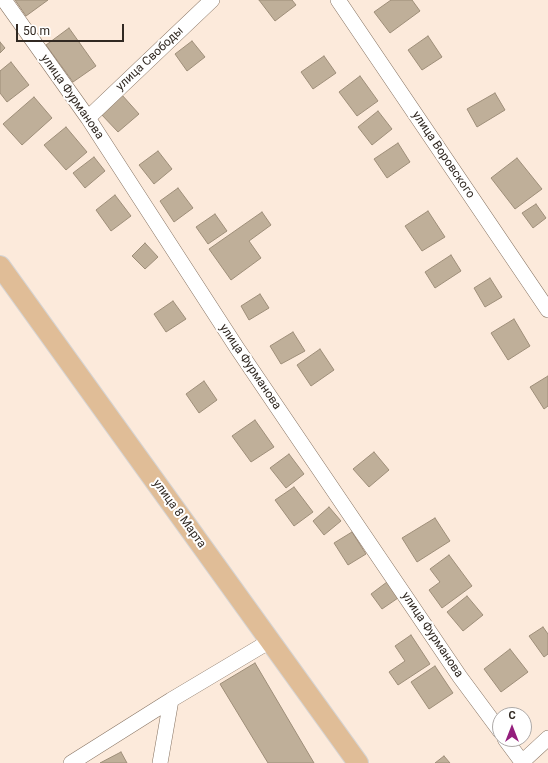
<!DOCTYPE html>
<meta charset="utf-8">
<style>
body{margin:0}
#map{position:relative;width:548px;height:763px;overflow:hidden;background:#fceadb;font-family:Roboto,sans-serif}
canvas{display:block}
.north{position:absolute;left:492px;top:707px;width:40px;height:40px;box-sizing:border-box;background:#fff;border:1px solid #ada9a7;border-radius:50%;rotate:0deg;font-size:11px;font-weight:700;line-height:16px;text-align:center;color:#312922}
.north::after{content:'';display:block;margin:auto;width:14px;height:18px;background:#941f7d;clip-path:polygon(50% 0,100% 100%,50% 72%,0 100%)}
.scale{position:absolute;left:16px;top:24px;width:108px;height:18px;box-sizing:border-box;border:2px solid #312922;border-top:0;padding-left:5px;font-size:12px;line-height:14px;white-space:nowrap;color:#312922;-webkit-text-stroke:3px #fff;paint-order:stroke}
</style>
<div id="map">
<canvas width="548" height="763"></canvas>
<div class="north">С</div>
<div class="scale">50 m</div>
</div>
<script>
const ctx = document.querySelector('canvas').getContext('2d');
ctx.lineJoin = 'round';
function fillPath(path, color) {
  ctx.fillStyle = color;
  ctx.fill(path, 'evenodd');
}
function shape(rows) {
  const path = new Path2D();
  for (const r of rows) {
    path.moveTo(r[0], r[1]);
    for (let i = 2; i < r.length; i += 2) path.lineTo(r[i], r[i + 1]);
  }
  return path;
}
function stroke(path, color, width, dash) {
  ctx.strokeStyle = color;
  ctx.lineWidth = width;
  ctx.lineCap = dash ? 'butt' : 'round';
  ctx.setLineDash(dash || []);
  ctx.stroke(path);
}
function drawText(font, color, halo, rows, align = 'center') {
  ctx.font = font + ' Roboto,sans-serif';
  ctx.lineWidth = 4;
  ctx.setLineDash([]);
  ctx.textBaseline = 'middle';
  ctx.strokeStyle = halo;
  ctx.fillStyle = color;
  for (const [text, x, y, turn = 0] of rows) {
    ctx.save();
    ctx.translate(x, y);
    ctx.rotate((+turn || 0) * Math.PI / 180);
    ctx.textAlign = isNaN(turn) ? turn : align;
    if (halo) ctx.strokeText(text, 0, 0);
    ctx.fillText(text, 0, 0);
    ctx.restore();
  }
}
const building = shape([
 [15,0,48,0,26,16,15,0],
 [259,0,292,0,296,5,275,21,259,0],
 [391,0,412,0,420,11,390,33,374,12,391,0],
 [69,28,96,66,73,82,46,45,69,28],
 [428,36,442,57,422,70,408,50,428,36],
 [192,41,205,57,187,71,175,54,192,41],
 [0,42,5,48,0,53,0,42],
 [324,56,336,73,313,89,301,72,324,56],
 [11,62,29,85,7,102,0,93,0,71,11,62],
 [360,76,378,101,357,116,339,92,360,76],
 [495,93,505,110,477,127,467,109,495,93],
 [122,95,139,114,118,132,101,114,122,95],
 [34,97,52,118,22,145,3,124,34,97],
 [378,111,392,129,372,145,358,127,378,111],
 [66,127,87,152,66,170,44,145,66,127],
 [398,143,410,162,387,178,374,159,398,143],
 [158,151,172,169,154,184,139,165,158,151],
 [94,157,105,171,85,188,73,173,94,157],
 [517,158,542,189,515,209,491,178,517,158],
 [178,188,193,208,174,222,160,201,178,188],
 [115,195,131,216,111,231,96,210,115,195],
 [536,204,546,218,533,228,522,213,536,204],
 [428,211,445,237,422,251,405,226,428,211],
 [262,212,271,225,249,241,261,258,231,280,209,249,262,212],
 [215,214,227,231,208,244,196,227,215,214],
 [145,243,158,257,145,269,132,256,145,243],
 [451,255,461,271,435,288,425,272,451,255],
 [490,278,502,297,485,307,474,288,490,278],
 [260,294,269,308,249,320,241,306,260,294],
 [173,301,186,319,166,332,154,314,173,301],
 [514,319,530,346,508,360,491,333,514,319],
 [293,332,305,351,281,364,270,346,293,332],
 [320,349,334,370,311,386,297,365,320,349],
 [548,376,548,406,544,409,530,387,548,376],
 [204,381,217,400,199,413,186,394,204,381],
 [255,420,274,447,251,462,232,436,255,420],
 [374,452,389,470,369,487,353,469,374,452],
 [289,454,304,474,286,488,270,468,289,454],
 [294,487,313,512,294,526,275,500,294,487],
 [329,507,341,521,324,535,313,521,329,507],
 [435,518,450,541,417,562,402,538,435,518],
 [352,532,366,554,348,565,334,543,352,532],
 [449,555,472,586,442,608,429,590,440,582,430,569,449,555],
 [387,582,398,598,382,609,371,594,387,582],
 [467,596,483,615,463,631,447,612,467,596],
 [543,627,548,634,548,654,544,657,529,636,543,627],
 [411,635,430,664,398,685,389,672,405,661,395,646,411,635],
 [510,649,528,672,501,692,484,669,510,649],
 [255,663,314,763,268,763,220,684,255,663],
 [435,666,453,693,429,709,411,682,435,666],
 [121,752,127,763,100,763,121,752],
 [444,756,450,763,435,763,444,756]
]);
fillPath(building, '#bfaf99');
stroke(building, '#9e8e79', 1);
const minor = shape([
 [4,0,88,118,237,348,460,677,500,731],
 [338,0,548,310],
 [88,118,212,0],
 [505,739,522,762],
 [71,763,171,700],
 [160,763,171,700,270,641],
 [521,763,548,738]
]);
const major = shape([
 [0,266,358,763]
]);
stroke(minor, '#867261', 16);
stroke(major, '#d6d4d3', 22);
stroke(minor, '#fff', 15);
stroke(major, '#e0bd97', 20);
drawText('12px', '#312922', '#fff', [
 ["улица Свободы",150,59,-43],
 ["улица Фурманова",72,97,55],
 ["улица Воровского",443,155,56],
 ["улица Фурманова",250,367,56],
 ["улица 8 Марта",179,514,54],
 ["улица Фурманова",432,635,56]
]);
</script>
